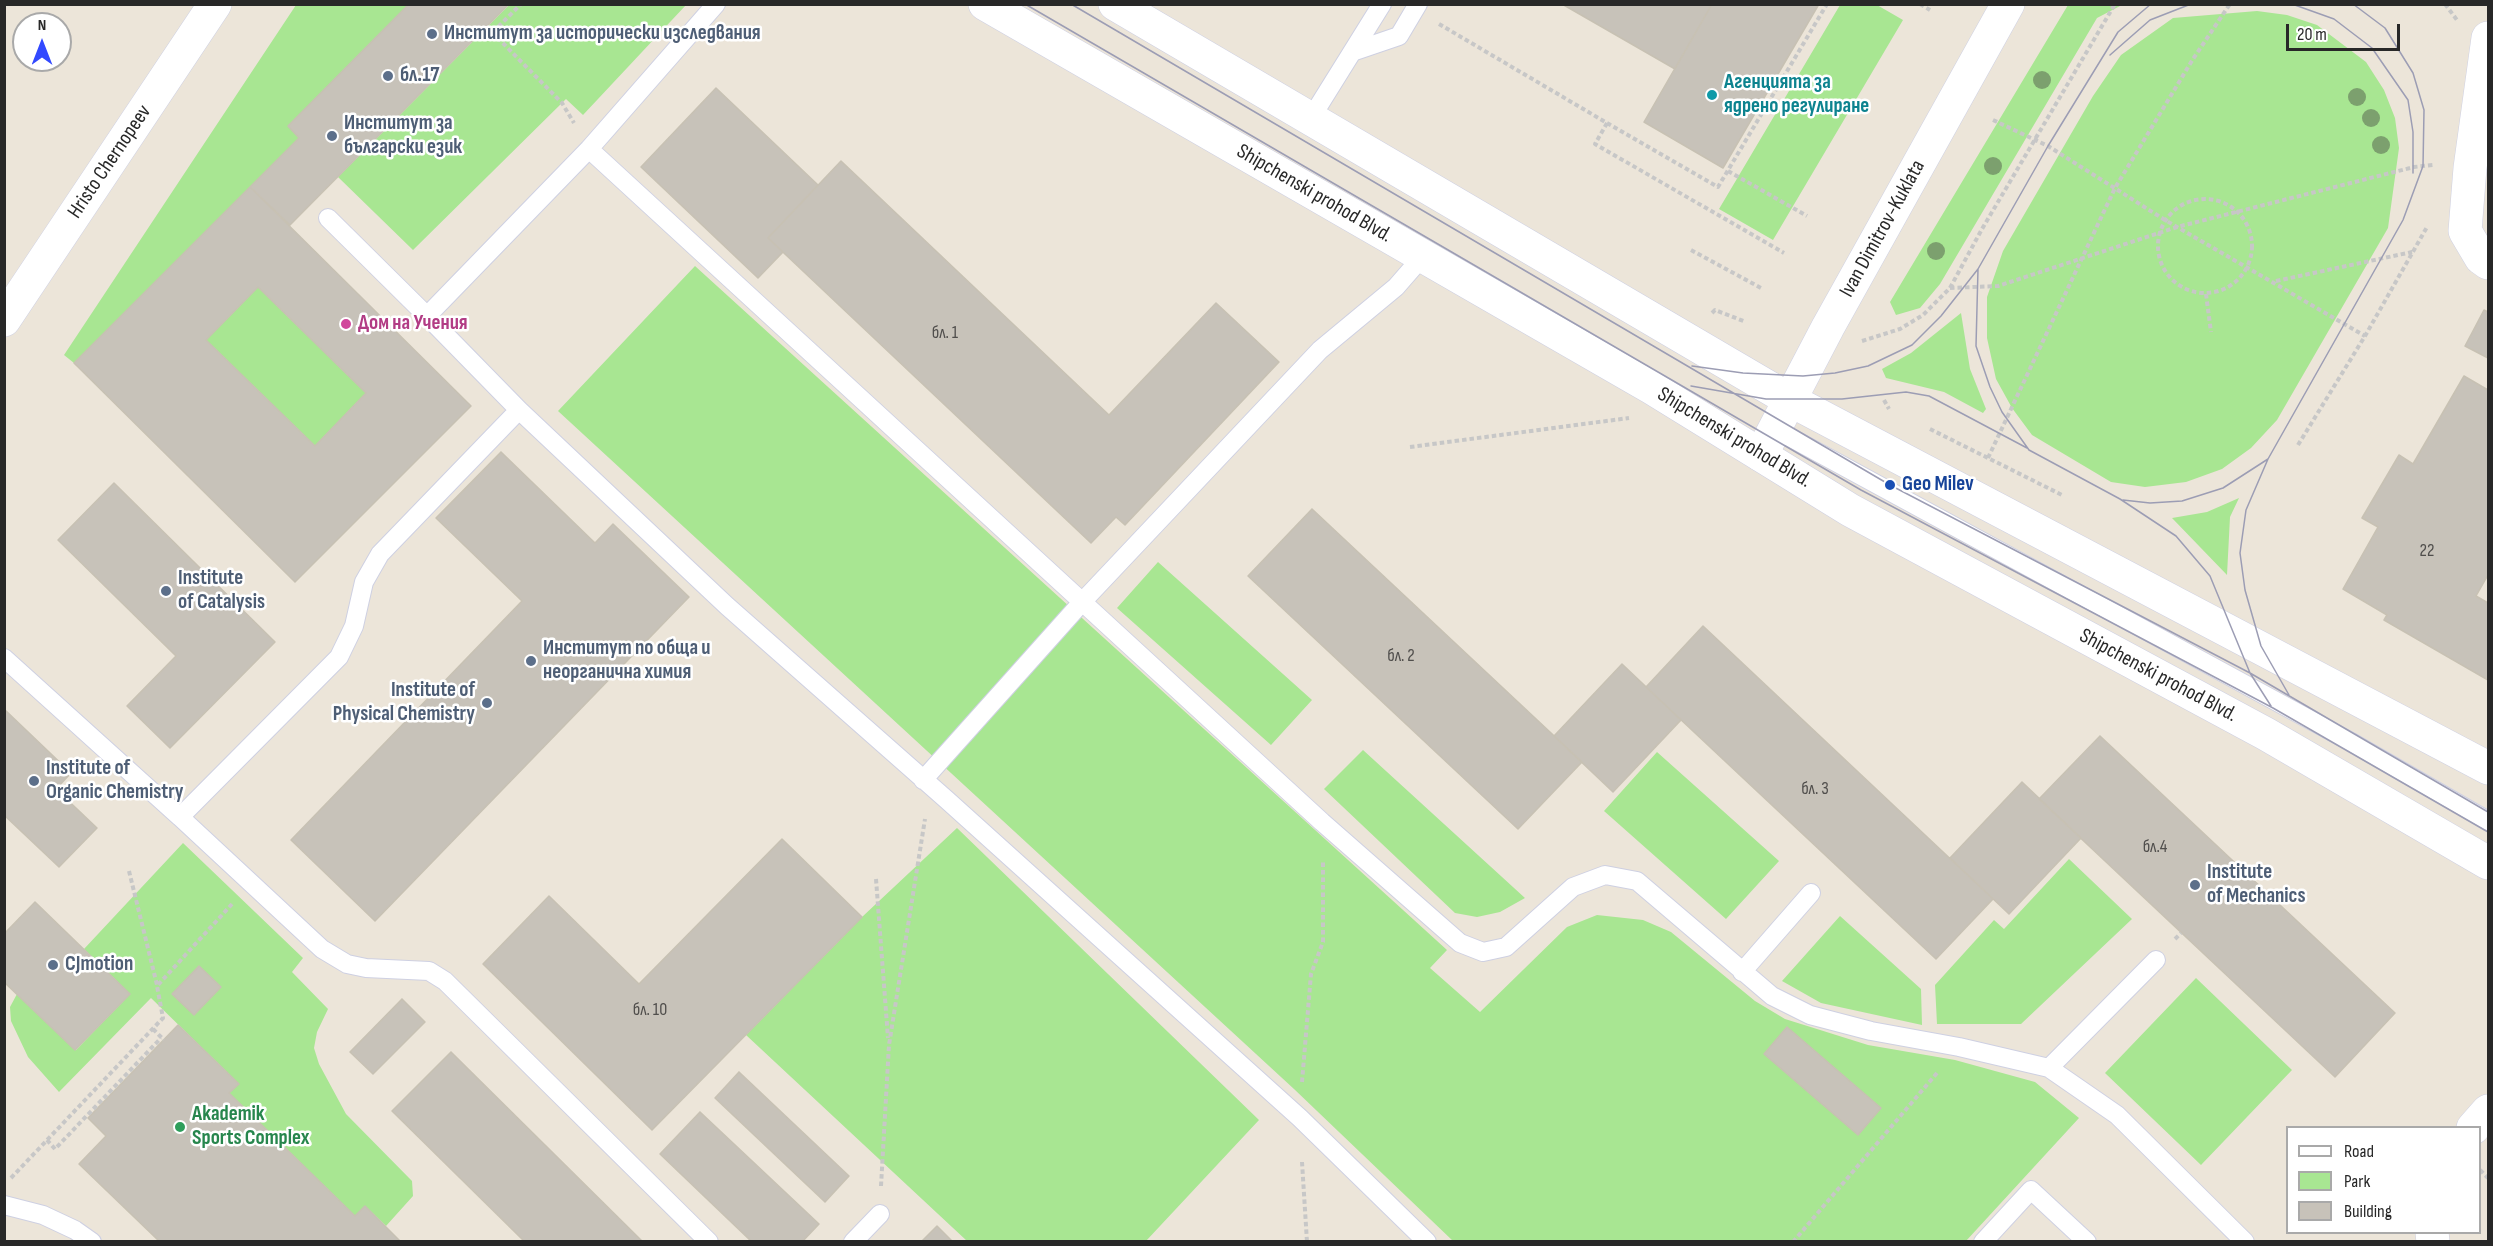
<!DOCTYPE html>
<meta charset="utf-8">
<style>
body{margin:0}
#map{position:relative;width:2493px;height:1246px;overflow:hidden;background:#ece5d9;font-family:"Sofia Sans Condensed",sans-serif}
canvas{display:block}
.frame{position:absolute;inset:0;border:6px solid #282828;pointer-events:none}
.legend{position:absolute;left:2286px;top:1126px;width:195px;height:108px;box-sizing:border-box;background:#fff;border:2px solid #a9a9a9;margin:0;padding:8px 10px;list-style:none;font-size:18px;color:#282828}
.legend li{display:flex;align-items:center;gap:12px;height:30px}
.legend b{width:30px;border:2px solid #a9a9a9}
.north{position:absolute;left:12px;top:12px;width:60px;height:60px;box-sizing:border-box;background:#fff;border:2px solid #a9a9a9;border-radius:50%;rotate:0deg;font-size:16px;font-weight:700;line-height:24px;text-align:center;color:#282828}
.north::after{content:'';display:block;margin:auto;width:21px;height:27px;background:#3249ff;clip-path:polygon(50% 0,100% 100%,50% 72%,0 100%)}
.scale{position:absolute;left:2286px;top:24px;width:114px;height:27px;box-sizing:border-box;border:3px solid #282828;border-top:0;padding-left:8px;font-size:18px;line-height:21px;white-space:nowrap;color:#282828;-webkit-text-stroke:4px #fff;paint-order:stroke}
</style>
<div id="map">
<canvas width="2493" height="1246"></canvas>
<div class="frame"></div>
<ul class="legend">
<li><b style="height:8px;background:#fff"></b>Road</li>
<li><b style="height:16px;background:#a8e692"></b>Park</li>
<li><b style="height:16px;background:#c7c2b9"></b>Building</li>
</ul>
<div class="north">N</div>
<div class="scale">20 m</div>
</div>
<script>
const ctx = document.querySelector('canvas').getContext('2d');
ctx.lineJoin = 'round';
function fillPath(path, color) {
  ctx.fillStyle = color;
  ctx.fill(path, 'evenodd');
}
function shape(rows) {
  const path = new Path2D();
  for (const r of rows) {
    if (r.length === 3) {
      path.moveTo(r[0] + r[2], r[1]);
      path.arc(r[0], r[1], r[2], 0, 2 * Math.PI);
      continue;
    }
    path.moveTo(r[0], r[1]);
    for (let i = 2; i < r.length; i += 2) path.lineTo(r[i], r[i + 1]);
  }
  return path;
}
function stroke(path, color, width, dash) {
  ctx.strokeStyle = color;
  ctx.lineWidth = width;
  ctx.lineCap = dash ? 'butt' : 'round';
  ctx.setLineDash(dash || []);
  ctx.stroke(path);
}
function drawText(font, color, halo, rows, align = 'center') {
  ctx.font = font + ' "Sofia Sans Condensed",sans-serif';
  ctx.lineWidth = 5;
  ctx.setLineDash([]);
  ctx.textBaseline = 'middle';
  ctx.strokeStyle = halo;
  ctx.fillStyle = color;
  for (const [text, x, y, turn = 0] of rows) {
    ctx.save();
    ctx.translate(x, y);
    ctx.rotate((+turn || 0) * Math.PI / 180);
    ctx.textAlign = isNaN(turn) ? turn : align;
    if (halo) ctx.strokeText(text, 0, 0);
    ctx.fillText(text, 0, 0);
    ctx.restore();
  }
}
fillPath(shape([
 [296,5,409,5,299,138,74,363,64,355],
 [509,5,686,5,583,115,566,99,413,250,338,177],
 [1840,5,1877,5,1903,20,1773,240,1719,209],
 [2068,5,2122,5,2097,18,1940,284,1920,308,1896,315,1890,302],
 [2257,11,2287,15,2317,25,2366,62,2384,90,2395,118,2399,148,2388,228,2277,420,2251,448,2222,469,2186,482,2145,487,2111,482,2032,435,2012,408,1996,379,1987,338,1987,297,2003,251,2093,96,2121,55,2173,18],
 [695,266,1447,950,1430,968,1480,1012,1567,927,1597,915,1643,920,1671,932,1755,1001,1785,1019,1868,1045,1955,1060,2035,1082,2079,1118,1966,1241,1453,1241,1294,1089,558,411],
 [258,287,366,393,315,446,206,340],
 [1961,313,1970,369,1986,409,1983,413,1944,392,1886,378,1882,369,1911,353],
 [2239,498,2230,517,2227,575,2172,518,2207,512],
 [1158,562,1312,700,1271,745,1117,608],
 [1363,750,1525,898,1500,912,1477,917,1455,913,1324,789],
 [1657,752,1779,861,1726,919,1604,811],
 [957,828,1259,1120,1146,1241,967,1241,746,1035,862,917],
 [183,843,303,958,292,972,328,1009,317,1032,314,1048,319,1064,346,1114,412,1181,413,1196,386,1226,365,1206,355,1216,229,1093,238,1083,151,998,59,1092,28,1057,11,1021,10,1007,17,994,76,1050,130,994,84,949],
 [2069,859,2132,919,2021,1024,1937,1024,1935,985,1994,920,2004,929],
 [1840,916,1921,989,1922,1025,1821,1003,1782,981],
 [2196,978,2292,1070,2201,1165,2105,1073]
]), '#a8e692');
const building = shape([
 [409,4,509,4,290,225,250,187,299,138,288,126,409,4],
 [1562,4,1712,4,1675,69,1562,4],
 [1712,4,1819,4,1723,168,1644,122,1712,4],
 [716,88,818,185,768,238,783,252,758,278,641,167,716,88],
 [841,161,1109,415,1216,303,1279,362,1125,525,1116,517,1091,543,768,238,841,161],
 [250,187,471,406,295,582,74,363,250,187],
 [258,287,366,393,315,446,206,340,258,287],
 [2484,310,2488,312,2488,358,2465,346,2484,310],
 [2464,376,2488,390,2488,575,2476,596,2488,603,2488,680,2384,620,2387,615,2343,589,2378,527,2362,518,2399,455,2413,464,2464,376],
 [501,452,595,543,613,524,689,597,375,921,291,840,522,601,436,518,501,452],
 [114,483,275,642,170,748,127,706,176,656,58,540,114,483],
 [1312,509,1582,762,1518,829,1248,576,1312,509],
 [1703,626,1993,899,1936,959,1646,687,1703,626],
 [1622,664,1681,720,1613,792,1554,736,1622,664],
 [4,709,71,773,56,789,97,828,59,867,4,815,4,709],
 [2100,736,2395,1013,2335,1077,2039,799,2100,736],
 [2022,782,2081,838,2009,914,1950,858,2022,782],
 [782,839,862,917,652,1130,483,964,549,896,639,984,782,839],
 [35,902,130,994,75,1050,4,982,4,934,35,902],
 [199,966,221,987,194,1015,172,994,199,966],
 [402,999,425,1022,373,1074,350,1052,402,999],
 [178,1025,239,1084,229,1093,355,1216,365,1206,401,1242,160,1242,79,1164,106,1136,88,1118,178,1025],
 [1787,1027,1881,1108,1858,1135,1764,1054,1787,1027],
 [451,1052,643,1242,525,1242,392,1111,451,1052],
 [739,1072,849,1176,825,1202,715,1098,739,1072],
 [700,1112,819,1224,802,1242,752,1242,660,1154,700,1112],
 [937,1226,953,1242,921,1242,937,1226]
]);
fillPath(building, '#c7c2b9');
stroke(building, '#c7c1b3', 1.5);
const service = shape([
 [716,4,589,149,427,316,519,410,727,606,947,800,1300,1118,1427,1242],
 [1352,52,1399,36,1418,4],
 [1311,118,1382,4],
 [589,149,1322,822,1460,943,1483,952,1506,947,1573,887,1605,875,1637,881,1772,996,1810,1015,1871,1031,1959,1047,2049,1068,2117,1115,2245,1242],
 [328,218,427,316],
 [519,410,380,554,364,582,354,626,339,657,180,817,322,949,347,964,366,968,429,971,445,981,709,1242],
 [1775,429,2351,742,2488,821],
 [4,658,180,817],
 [923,780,1083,601,1320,350,1396,287,1423,256],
 [1742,972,1811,893],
 [2049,1068,2156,960],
 [4,1205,43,1215,75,1230,92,1242],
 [853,1242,880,1214],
 [1983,1242,2031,1190,2087,1242]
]);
const minor = shape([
 [2488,38,2470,168,2465,231,2481,258,2488,263],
 [4,320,215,4],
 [2473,1128,2488,1111],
 [2432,1232,2433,1242]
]);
const tertiary = shape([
 [1761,455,1828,327,2008,4]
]);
const secondary = shape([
 [985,4,1652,388,1850,510,2266,734,2488,863],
 [1115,4,1790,400,2488,768]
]);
stroke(service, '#ced0e2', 20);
stroke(minor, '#ced0e2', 34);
stroke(tertiary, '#ced0e2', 34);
stroke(secondary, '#ced0e2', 34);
stroke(shape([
 [1920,4,1930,10],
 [2445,4,2457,20],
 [1439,24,1607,123,1595,144,1784,253],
 [487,27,562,103,574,123],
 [493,32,521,4],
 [1993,120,2048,146,2165,220,2365,336],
 [1607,123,1718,187,1827,4],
 [1728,171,1807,216],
 [2205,246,47],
 [1691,250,1761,288],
 [2276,281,2412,252],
 [1950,288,1998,286,2177,227,2414,167,2433,165],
 [2206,294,2211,332],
 [1712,313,1715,310,1746,322],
 [1862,341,1900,329,1923,315,1950,288,1982,229,2115,4],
 [1884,400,1889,409],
 [1930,429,2064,496],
 [2298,445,2365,336,2427,227],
 [1410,447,1629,418],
 [1988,458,2115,188,2193,59,2230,4],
 [129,871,157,985],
 [876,879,888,1038],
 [2175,939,2181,933],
 [153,1029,164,1040],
 [1302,1082,1311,974,1323,942,1323,861],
 [47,1140,55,1149,161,1038],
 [1302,1162,1307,1242],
 [2480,1170,2488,1178],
 [11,1178,163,1018,157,986,232,904],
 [881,1186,889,1045,925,819],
 [1793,1242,1937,1073]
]), '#c7c7c7', 4, [4.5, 3]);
stroke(service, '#fff', 18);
stroke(minor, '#fff', 33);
stroke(tertiary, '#fff', 33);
stroke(secondary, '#fff', 33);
stroke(shape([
 [1025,4,1861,490,2273,708,2488,832],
 [1071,4,1890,485,2250,673,2488,812],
 [2151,4,2118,32,2048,146,1978,269,1976,346,1990,387,2002,412,2029,450,2120,499,2176,536,2210,576,2250,673,2271,706],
 [2292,4,2334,19,2372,48,2408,100,2413,132,2413,173],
 [2110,55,2150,20,2191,4],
 [1692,366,1743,373,1803,376,1835,373,1868,366,1912,345,1941,316,1978,269],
 [1691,386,1766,399,1842,399,1906,392,1929,396,2027,448],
 [2123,500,2150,503,2182,501,2223,488,2268,459],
 [2289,695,2261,646,2245,590,2240,553,2246,510,2268,459,2403,220,2423,166,2424,110,2413,73,2385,28,2353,4]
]), '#9c9db4', 1.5);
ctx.fillStyle = '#7ca06e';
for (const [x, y] of [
 [2042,80],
 [2357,97],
 [2371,118],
 [2381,145],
 [1993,166],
 [1936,251]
]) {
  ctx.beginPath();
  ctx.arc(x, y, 9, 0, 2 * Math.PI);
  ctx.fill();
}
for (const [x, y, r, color] of [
 [432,34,6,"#5c6f8a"],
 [388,76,6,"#5c6f8a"],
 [1712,95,6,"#0f9aa8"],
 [332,136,6,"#5c6f8a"],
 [346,324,6,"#d1479c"],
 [1890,485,6,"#1a4fb4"],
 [166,591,6,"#5c6f8a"],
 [531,661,6,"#5c6f8a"],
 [487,703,6,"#5c6f8a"],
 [34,781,6,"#5c6f8a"],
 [2195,885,6,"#5c6f8a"],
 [53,965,6,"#5c6f8a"],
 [180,1127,6,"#2e9e5b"]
]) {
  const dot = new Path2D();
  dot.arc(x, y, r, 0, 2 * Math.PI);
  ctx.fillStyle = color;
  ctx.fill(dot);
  stroke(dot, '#fff', 2);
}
drawText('18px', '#504e4c', null, [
 ["бл. 1",945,333],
 ["22",2427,551],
 ["бл. 2",1401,656],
 ["бл. 3",1815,789],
 ["бл.4",2155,847],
 ["бл. 10",650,1010]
]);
drawText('bold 21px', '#4e5e75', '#fff', [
 ["Институт за исторически изследвания",444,34],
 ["бл.17",400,76],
 ["Институт за",344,124],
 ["български език",344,148],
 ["Institute",178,579],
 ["of Catalysis",178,603],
 ["Институт по обща и",543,649],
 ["неорганична химия",543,673],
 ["Institute of",475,691,"right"],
 ["Physical Chemistry",475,715,"right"],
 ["Institute of",46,769],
 ["Organic Chemistry",46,793],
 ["Institute",2207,873],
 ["of Mechanics",2207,897],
 ["CJmotion",65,965]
], 'left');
drawText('bold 21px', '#0d838f', '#fff', [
 ["Агенцията за",1724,83],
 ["ядрено регулиране",1724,107]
], 'left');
drawText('21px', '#282828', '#fff', [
 ["Hristo Chernopeev",110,162,-56],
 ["Shipchenski prohod Blvd.",1314,194,30],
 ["Ivan Dimitrov-Kuklata",1883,229,-61],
 ["Shipchenski prohod Blvd.",1734,438,31],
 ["Shipchenski prohod Blvd.",2158,676,28]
]);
drawText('bold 21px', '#b23c85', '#fff', [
 ["Дом на Учения",358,324]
], 'left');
drawText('bold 21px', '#164399', '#fff', [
 ["Geo Milev",1902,485]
], 'left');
drawText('bold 21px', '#27864d', '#fff', [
 ["Akademik",192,1115],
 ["Sports Complex",192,1139]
], 'left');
</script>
